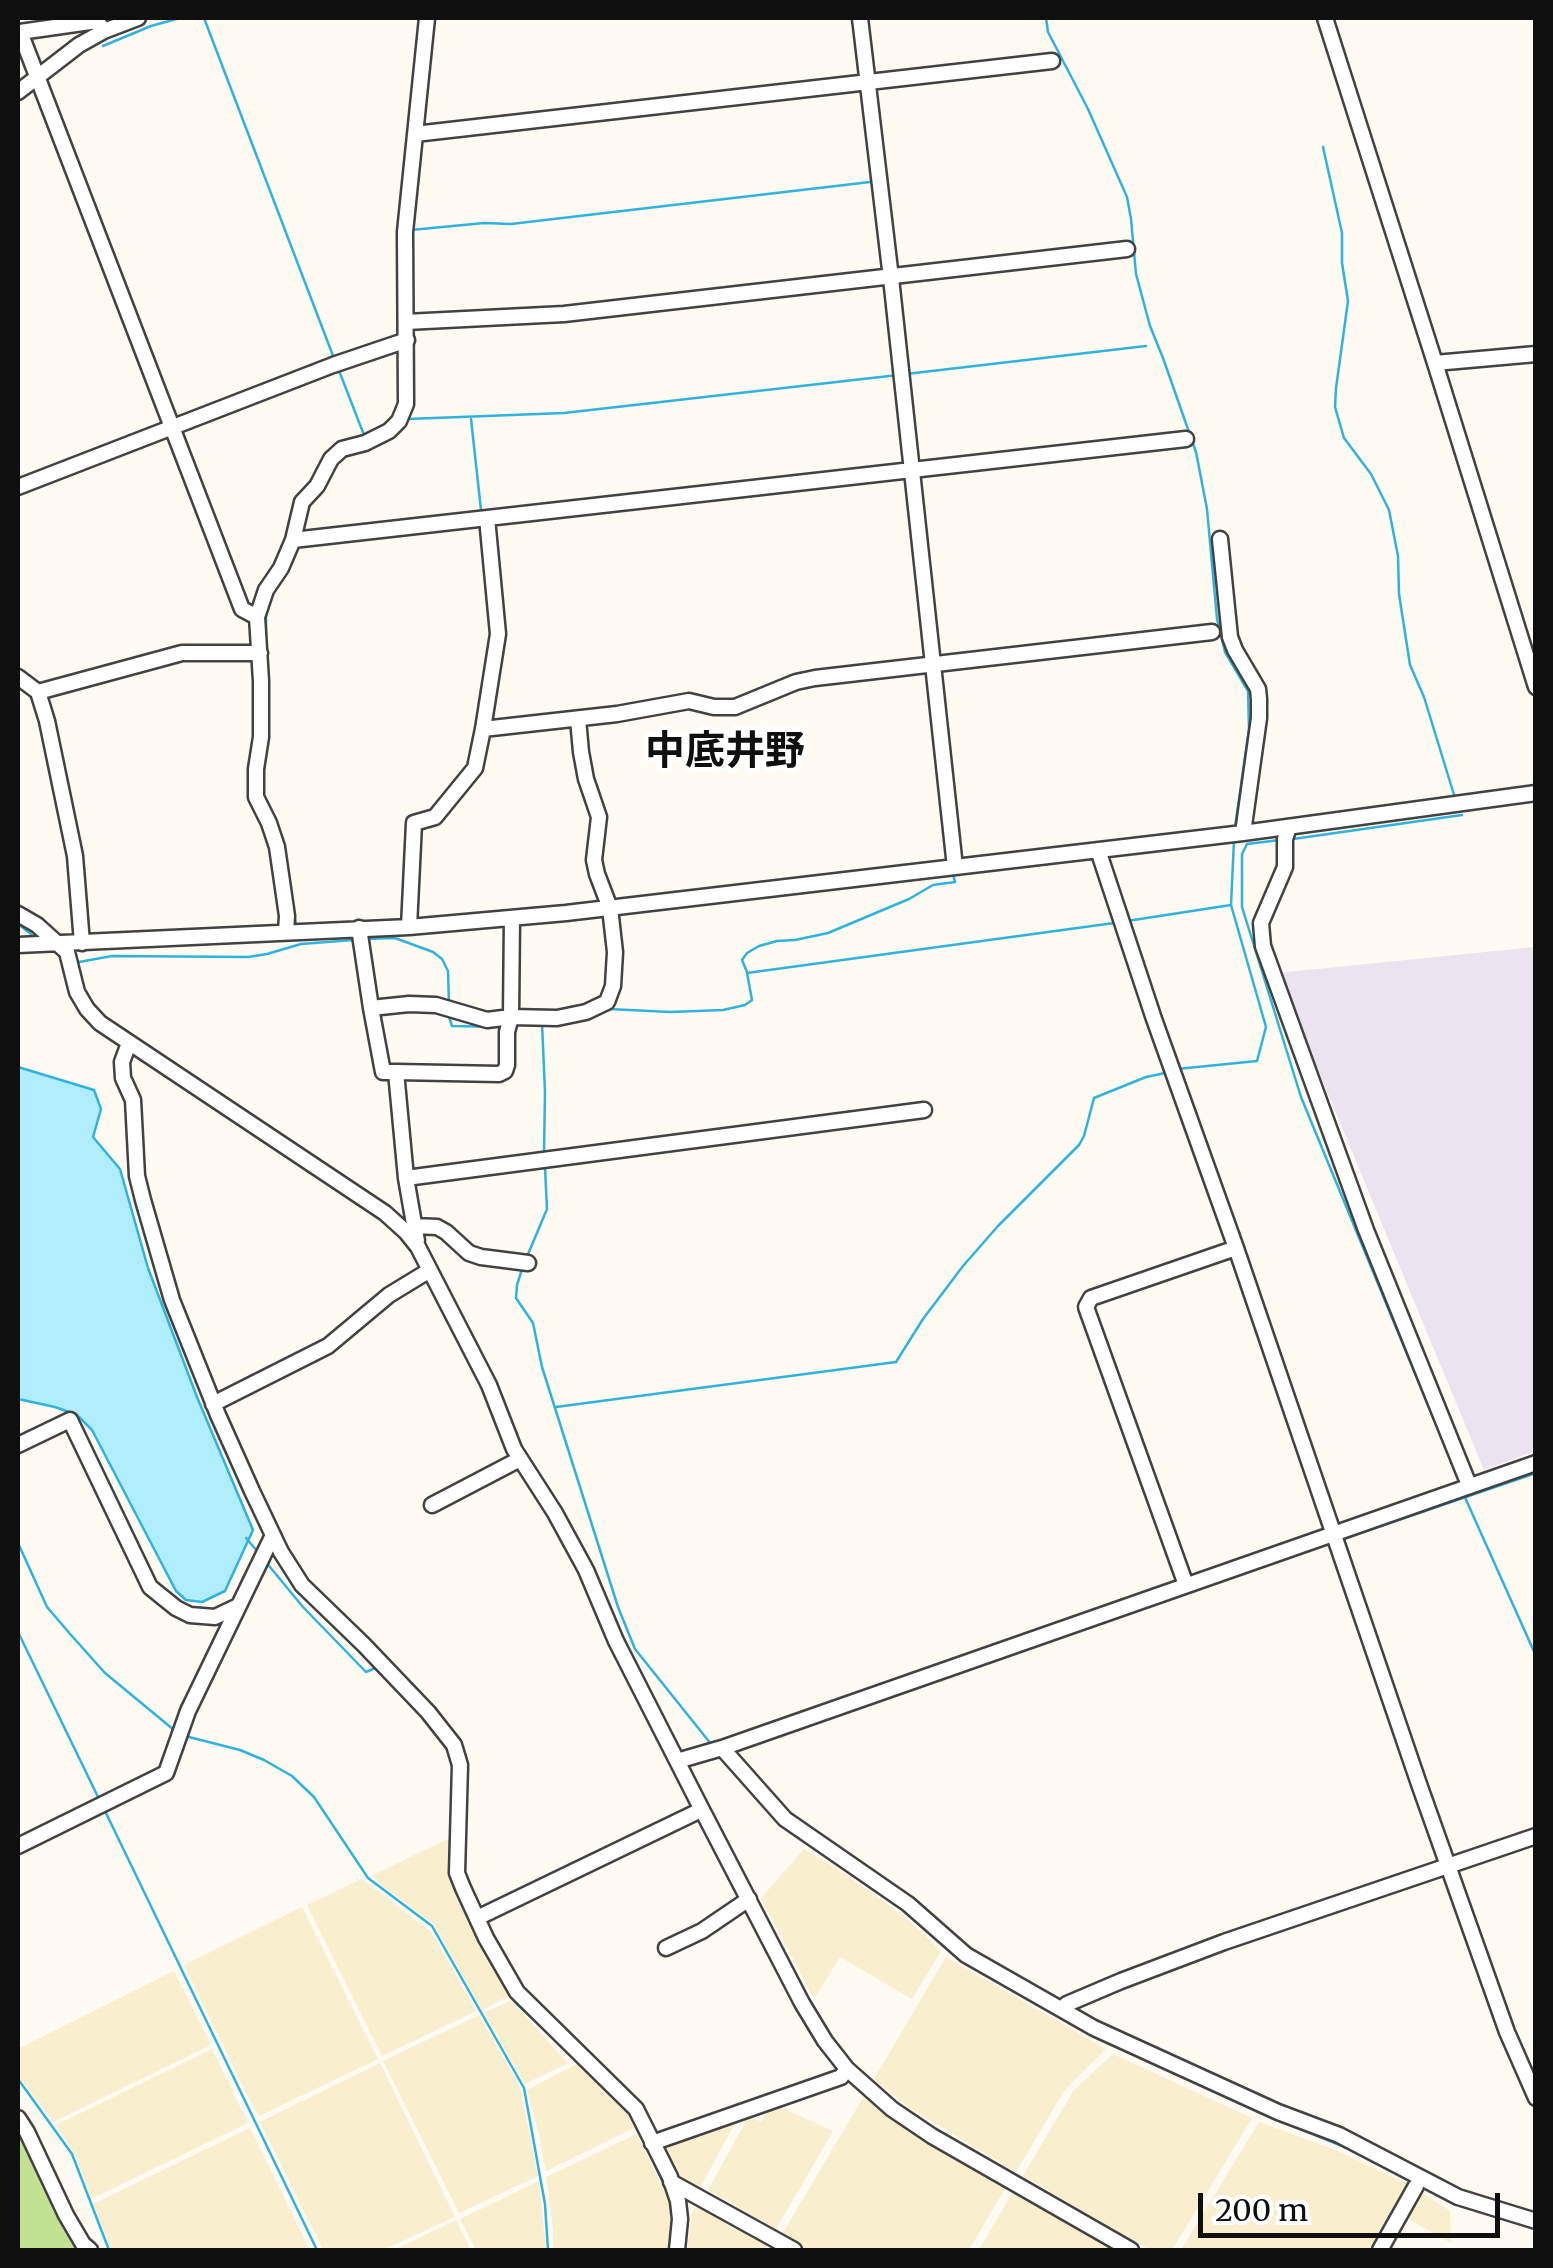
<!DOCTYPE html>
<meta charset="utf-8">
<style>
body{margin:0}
#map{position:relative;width:1553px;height:2268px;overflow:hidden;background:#fffaf2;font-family:Merriweather,serif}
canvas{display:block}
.frame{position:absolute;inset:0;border:20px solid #0f0f0f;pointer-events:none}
.scale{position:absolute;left:1198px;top:2193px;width:302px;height:45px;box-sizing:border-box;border:5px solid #0f0f0f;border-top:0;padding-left:12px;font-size:30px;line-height:35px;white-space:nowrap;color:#0f0f0f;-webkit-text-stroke:8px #fff;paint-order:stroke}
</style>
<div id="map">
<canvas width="1553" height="2268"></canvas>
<div class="frame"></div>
<div class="scale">200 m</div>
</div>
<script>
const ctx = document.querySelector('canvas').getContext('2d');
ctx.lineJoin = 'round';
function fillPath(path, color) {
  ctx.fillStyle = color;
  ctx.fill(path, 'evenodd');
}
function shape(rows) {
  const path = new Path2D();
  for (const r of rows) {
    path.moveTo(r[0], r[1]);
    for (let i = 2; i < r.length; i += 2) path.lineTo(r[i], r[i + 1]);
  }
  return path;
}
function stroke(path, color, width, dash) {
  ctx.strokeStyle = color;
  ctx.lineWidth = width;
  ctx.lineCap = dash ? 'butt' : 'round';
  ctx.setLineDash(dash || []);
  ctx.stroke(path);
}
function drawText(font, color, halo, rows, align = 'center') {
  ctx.font = font + ' Merriweather,"Noto Sans JP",serif';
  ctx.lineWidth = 10;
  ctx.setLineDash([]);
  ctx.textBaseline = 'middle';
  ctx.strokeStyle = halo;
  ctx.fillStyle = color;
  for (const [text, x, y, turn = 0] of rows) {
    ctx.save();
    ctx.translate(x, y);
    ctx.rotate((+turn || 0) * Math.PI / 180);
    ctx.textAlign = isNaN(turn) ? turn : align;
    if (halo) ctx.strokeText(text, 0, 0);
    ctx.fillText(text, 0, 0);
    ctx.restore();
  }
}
fillPath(shape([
 [1535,947,1535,1451,1484,1470,1278,973]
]), '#ebe3ef');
fillPath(shape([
 [450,1838,450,1879,457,1899,509,1996,482,2010,434,1924,379,1883,373,1875],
 [804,1849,842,1872,904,1916,941,1951,912,1999,840,1957,814,1999,761,1898],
 [362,1879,431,1932,476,2011,382,2056,307,1905],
 [302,1907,378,2059,259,2116,251,2103,184,1965],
 [946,1957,1106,2049,1064,2091,1016,2172,908,2107,874,2079],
 [174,1971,211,2045,53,2122,18,2075,18,2049],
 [512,2000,552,2046,568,2063,525,2084,484,2013],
 [479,2015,520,2087,538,2176,459,2213,383,2061],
 [212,2049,248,2123,91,2199,76,2156,56,2125],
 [1113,2054,1252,2118,1172,2250,1150,2250,1023,2176,1074,2090],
 [380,2063,455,2217,383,2250,323,2250,260,2122],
 [577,2064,618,2102,629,2115,634,2128,546,2171,538,2129,527,2090],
 [864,2096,895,2118,1007,2185,969,2250,801,2250,780,2238],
 [773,2104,833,2131,776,2229,708,2190,749,2116,761,2122],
 [737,2119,700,2188,683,2180,664,2146],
 [1259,2122,1340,2152,1412,2186,1375,2250,1181,2250],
 [250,2128,310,2250,112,2250,93,2204],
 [637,2134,671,2202,673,2212,668,2250,553,2250,553,2229,546,2177],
 [539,2181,546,2250,476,2250,460,2219],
 [1014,2190,1117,2250,979,2250],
 [1419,2191,1450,2211,1451,2243,1405,2217],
 [700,2201,771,2241,765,2250,687,2250,692,2213],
 [456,2220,471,2250,394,2250]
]), '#f9eece');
fillPath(shape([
 [19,2128,83,2250,18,2250,18,2130]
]), '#c3e193');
const water = shape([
 [18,1067,94,1090,101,1109,93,1137,120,1169,148,1268,197,1397,253,1530,225,1591,202,1602,186,1600,176,1591,92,1430,77,1415,55,1407,18,1399,18,1067]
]);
fillPath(water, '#b0edfd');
stroke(water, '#2fb3dc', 2.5);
stroke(shape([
 [204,18,335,361],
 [1046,18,1048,32,1088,109,1127,197,1131,219,1136,274,1150,326,1163,358,1196,452,1207,509,1217,619,1225,652,1248,691,1249,729,1235,827],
 [103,46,151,26,180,18],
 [1323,147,1342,233,1342,263,1348,301,1336,388,1335,407,1344,438,1371,474,1389,510,1398,556,1399,594,1410,665,1424,697,1455,798],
 [872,174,883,270],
 [411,230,484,223,511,224,870,182],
 [884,283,893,360],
 [338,368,364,435],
 [906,374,1146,346],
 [408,419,564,413,898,375],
 [471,419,481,510],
 [305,517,312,501],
 [270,599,278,584],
 [266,648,266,611],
 [263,778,267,741],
 [279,832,284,846,291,898],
 [1293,839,1462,815],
 [1280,840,1247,844,1242,854,1242,907,1301,1097,1461,1485],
 [292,906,297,928],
 [1127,921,1231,905],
 [18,924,36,938],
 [366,939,395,938,433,952,442,959,448,971,449,1004],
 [74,959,79,962,112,956,248,957,267,954,301,944,353,940],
 [747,972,742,960,747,953,759,946,777,941,795,940,828,933,909,899,933,885,955,882,953,874],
 [609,1009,670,1012,723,1010,745,1005,752,1000,747,973,1114,923],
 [449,1017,452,1026,504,1027],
 [542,1023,545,1092,544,1154],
 [1177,1069,1257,1061,1266,1027,1231,905,1234,840],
 [526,1259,547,1209,545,1167],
 [523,1266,517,1285,516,1298,533,1323,542,1367,618,1607,635,1649,711,1744],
 [556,1407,896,1362,923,1319,963,1266,998,1226,1079,1145,1084,1136,1094,1098,1146,1077,1165,1073],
 [1463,1493,1536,1656],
 [246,1538,257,1551],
 [1343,1539,1536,1473],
 [18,1543,47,1607,71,1635,105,1673,174,1730],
 [265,1561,303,1607,366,1672,375,1668,387,1679],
 [18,1632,99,1799],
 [185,1736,240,1750,264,1760,292,1776,314,1797,368,1878,432,1926,524,2088,545,2204,548,2250],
 [719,1755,770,1812],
 [105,1811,317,2250],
 [453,1881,462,1901],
 [495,1967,516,2003,585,2068],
 [1097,2036,1112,2044],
 [18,2079,72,2154,109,2250],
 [623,2105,632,2116,667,2191],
 [1274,2118,1359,2153]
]), '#2fb3dc', 2.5);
const minor = shape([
 [860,18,891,278,955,867],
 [1325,18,1435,363,1536,687],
 [104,31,97,21,20,32,242,609,257,617],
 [18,92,79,45,104,31,138,18],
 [415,134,1052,61],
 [406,322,564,314,1127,249],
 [1435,363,1536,354],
 [18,487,333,365,407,340],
 [1220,539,1230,637,1235,650,1258,689,1259,699,1259,718,1243,833],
 [293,540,1186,439],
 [18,677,38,692,47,721,75,856,82,943],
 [38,692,182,653,260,653],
 [483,729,617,714,689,701,714,707,735,707,796,682,815,678,1212,632],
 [1289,827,1285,839,1285,867,1261,923,1263,946,1366,1230,1469,1485],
 [1098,850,1154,1019,1236,1248,1419,1784,1507,2032,1536,2098],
 [18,914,37,925,67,952,77,992,87,1009,100,1023,385,1213,406,1232,418,1247,489,1385,514,1449,555,1513,586,1570,616,1641,700,1806,802,2003,825,2041,847,2069,892,2109,932,2136,1131,2250],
 [409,927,414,823,435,817,475,768,483,729,498,634,487,518],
 [359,928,371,1008,383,1072,396,1072,406,1178,417,1241],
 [286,931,287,916,277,847,269,823,256,797,256,769,261,737,261,681,257,617,266,590,281,568,293,540,302,502,317,486,331,459,342,449,365,443,389,431,399,421,406,404,405,232,427,18],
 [18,945,409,927,566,913,1243,833,1536,793],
 [371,1008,409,1004,436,1005,487,1020,511,1017,557,1018,586,1012,607,1002,613,986,615,952,610,908,597,874,594,860,599,817,586,779,581,752,578,719],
 [129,1043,122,1062,123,1078,133,1100,137,1176,143,1200,172,1300,218,1415,252,1491,281,1552,302,1585,364,1645,428,1712,454,1745,460,1765,457,1873,463,1888,486,1938,517,1992,636,2109,670,2177,678,2201,680,2219,677,2250],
 [396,1072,499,1074,505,1071,507,1065,507,1032,511,1017,512,918],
 [406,1178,924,1110],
 [414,1226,437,1227,446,1232,469,1253,481,1257,528,1263],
 [213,1404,328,1346,389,1295,430,1270],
 [18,1445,70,1420,150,1587,176,1608,190,1615,215,1617,238,1606],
 [432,1505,520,1459],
 [1186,1585,1086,1307,1091,1298,1236,1248],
 [722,1748,785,1819,908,1904,966,1955,1094,2028,1278,2112,1339,2135,1458,2197,1536,2221],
 [677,1761,722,1748,1536,1463],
 [18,1846,166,1773,188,1711,273,1535],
 [477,1918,701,1810],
 [666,1948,702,1931,749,1899],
 [1061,2009,1067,2004,1121,1981,1224,1942,1536,1836],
 [18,2118,27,2132,66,2215,83,2244,90,2250],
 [652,2143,841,2077,847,2069],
 [671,2182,794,2250],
 [1380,2250,1416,2186]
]);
stroke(minor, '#424242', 19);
stroke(minor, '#fff', 14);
drawText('bold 40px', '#0f0f0f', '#fff', [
 ["中底井野",725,753]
]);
</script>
